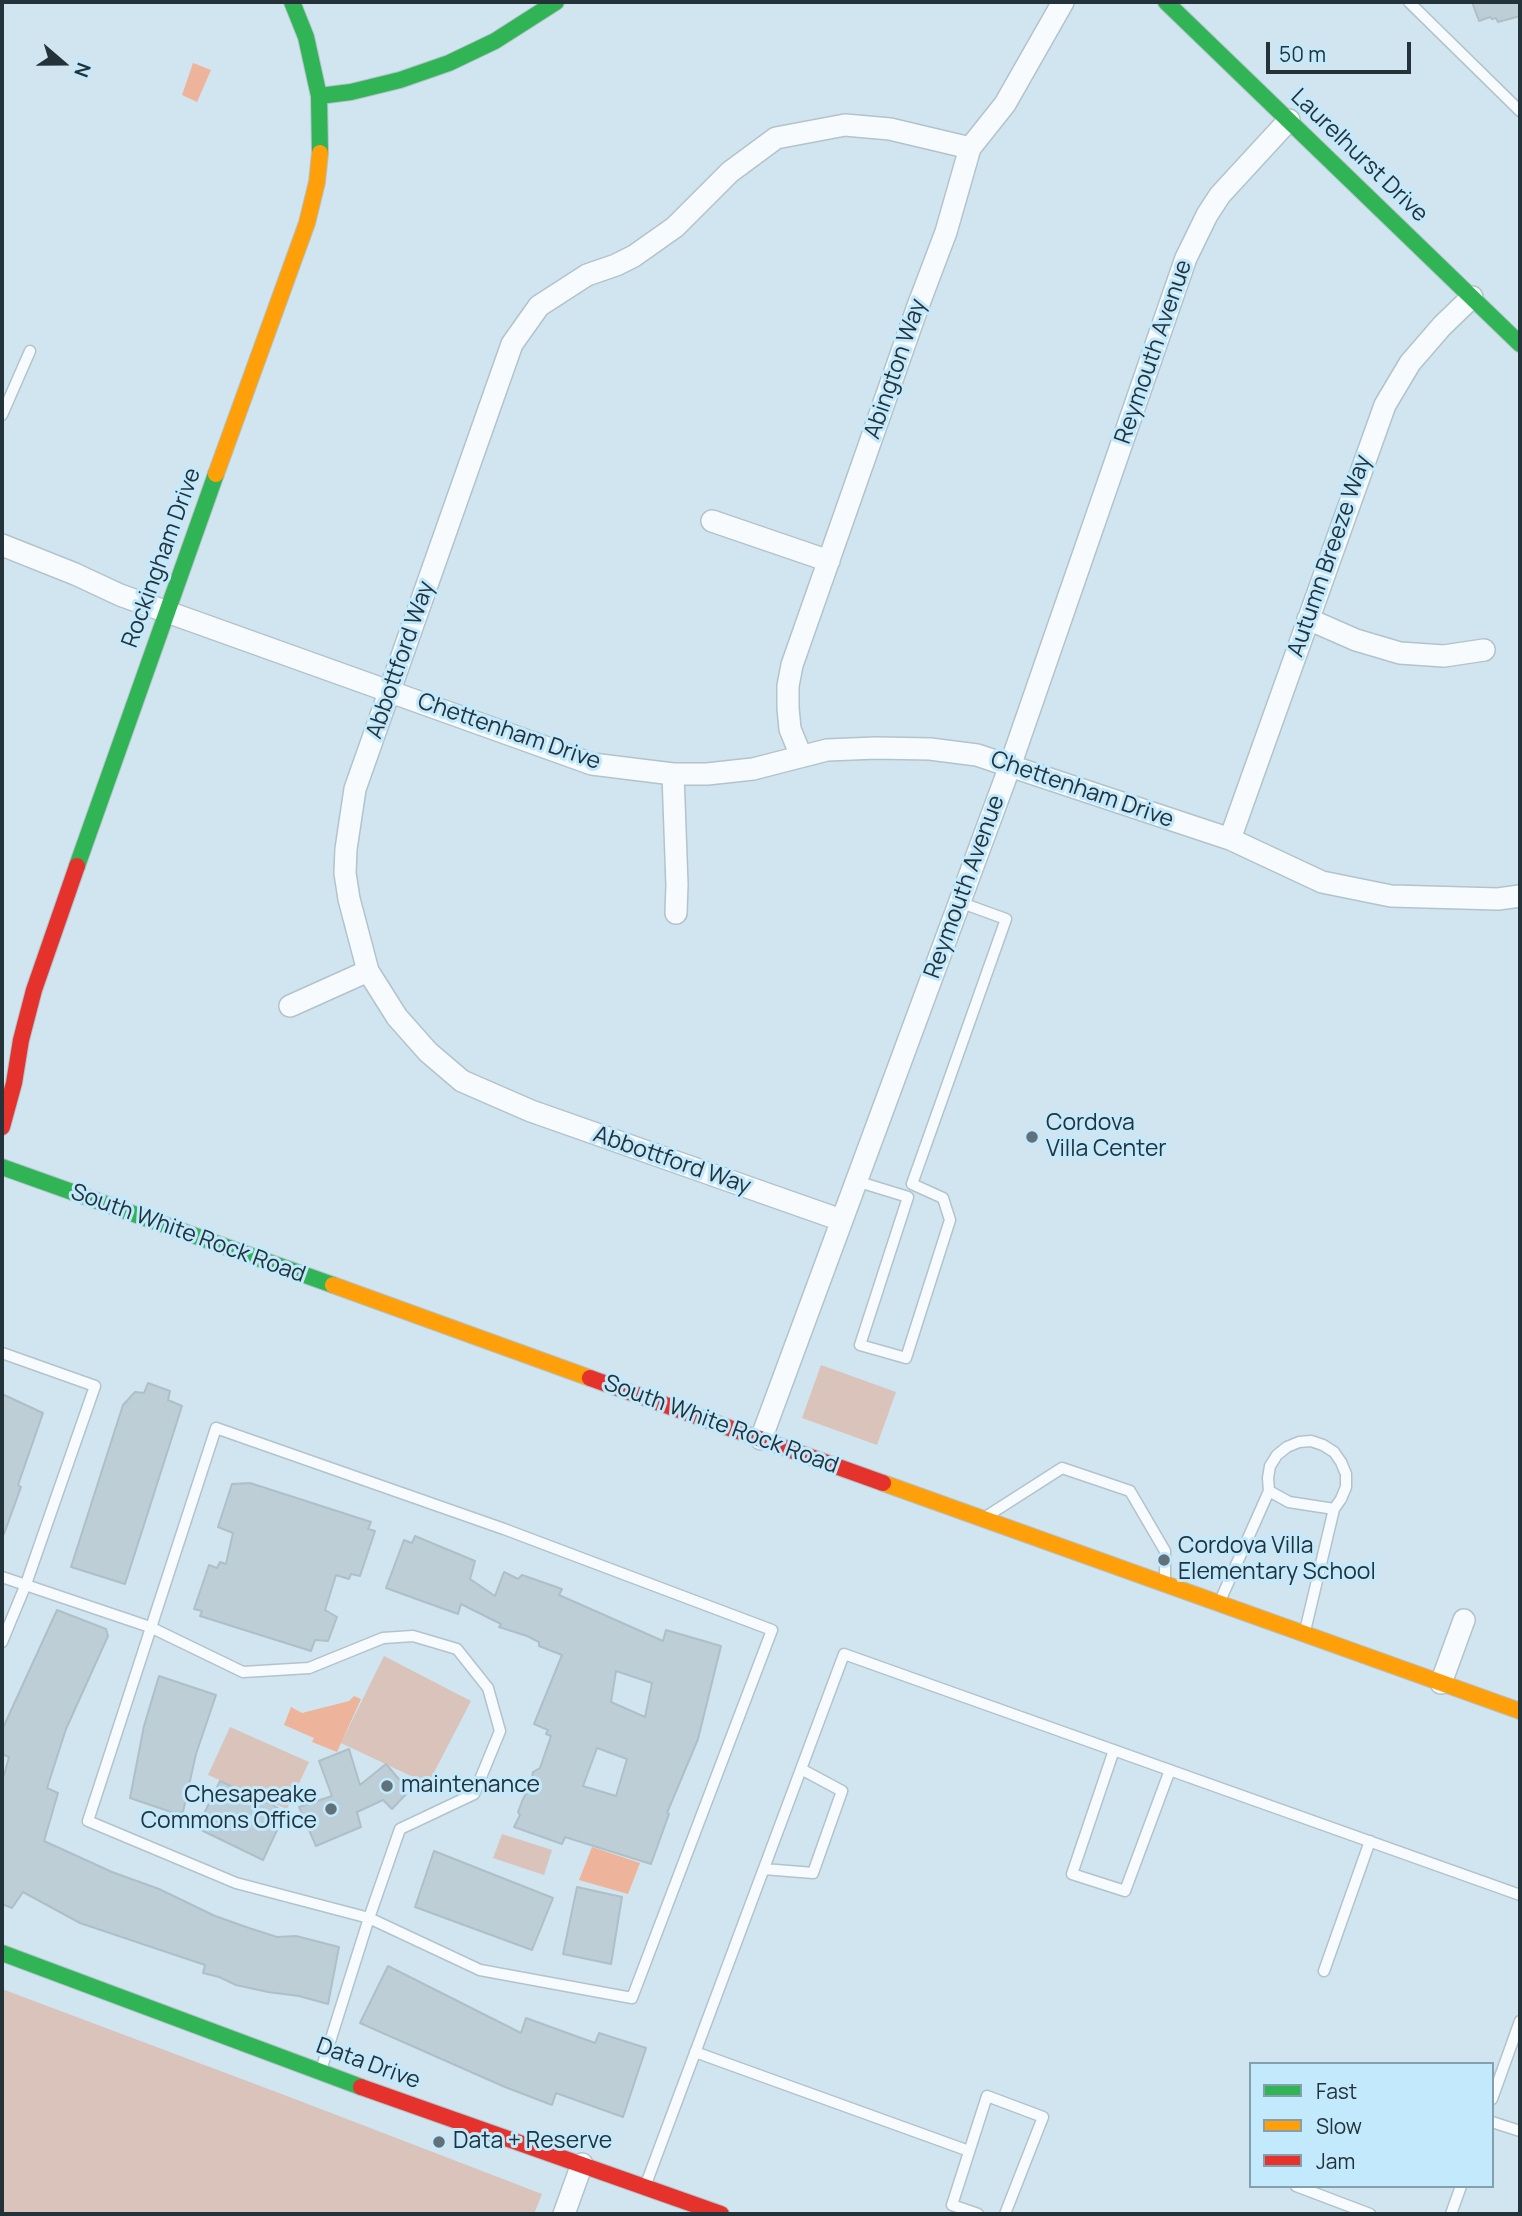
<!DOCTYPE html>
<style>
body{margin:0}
#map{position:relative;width:1522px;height:2216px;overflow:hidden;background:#d0e5f0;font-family:Manrope,sans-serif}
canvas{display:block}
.frame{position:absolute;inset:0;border:4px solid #24323a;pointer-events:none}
.legend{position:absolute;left:1249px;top:2062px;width:245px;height:126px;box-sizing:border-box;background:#c3e9fd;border:2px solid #83a0af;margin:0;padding:9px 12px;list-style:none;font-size:21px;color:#24323a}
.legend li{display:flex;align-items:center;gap:14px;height:35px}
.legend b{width:35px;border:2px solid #83a0af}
.north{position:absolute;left:28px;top:28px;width:70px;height:70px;-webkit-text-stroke:5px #c3e9fd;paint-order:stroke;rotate:110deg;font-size:19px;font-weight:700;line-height:28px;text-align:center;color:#24323a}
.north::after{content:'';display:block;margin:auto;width:24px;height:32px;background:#24323a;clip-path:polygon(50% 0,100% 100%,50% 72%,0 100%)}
.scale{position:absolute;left:1266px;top:42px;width:145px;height:32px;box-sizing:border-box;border:4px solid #24323a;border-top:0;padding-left:9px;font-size:21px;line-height:24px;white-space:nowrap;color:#24323a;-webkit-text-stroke:5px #c3e9fd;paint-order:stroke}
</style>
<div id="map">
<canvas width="1522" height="2216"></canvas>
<div class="frame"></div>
<ul class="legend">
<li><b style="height:9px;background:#30b455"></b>Fast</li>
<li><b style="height:9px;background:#ff9f0a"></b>Slow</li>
<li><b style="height:9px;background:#e5322d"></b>Jam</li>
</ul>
<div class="north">N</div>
<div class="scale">50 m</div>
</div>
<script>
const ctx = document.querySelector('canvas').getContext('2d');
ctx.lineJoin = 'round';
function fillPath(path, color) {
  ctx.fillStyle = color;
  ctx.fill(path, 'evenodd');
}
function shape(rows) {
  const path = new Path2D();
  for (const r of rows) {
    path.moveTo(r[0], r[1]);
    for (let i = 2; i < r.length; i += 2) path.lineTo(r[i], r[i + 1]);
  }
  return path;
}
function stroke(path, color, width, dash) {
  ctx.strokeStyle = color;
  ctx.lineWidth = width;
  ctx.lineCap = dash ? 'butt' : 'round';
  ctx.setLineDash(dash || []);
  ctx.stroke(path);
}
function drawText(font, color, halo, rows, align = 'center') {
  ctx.font = font + ' Manrope,sans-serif';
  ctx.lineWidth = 6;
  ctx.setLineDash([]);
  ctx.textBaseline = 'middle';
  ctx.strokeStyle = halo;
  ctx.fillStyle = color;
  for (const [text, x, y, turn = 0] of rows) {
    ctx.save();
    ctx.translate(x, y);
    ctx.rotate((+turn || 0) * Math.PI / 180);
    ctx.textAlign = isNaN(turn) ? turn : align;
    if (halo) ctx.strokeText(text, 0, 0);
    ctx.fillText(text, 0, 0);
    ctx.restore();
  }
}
fillPath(shape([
 [821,1365,896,1392,877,1445,802,1418],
 [384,1656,471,1701,428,1784,341,1743],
 [230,1727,309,1762,287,1809,208,1775],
 [502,1834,552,1850,544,1875,493,1858],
 [2,1989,287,2096,542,2194,534,2214,2,2214]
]), '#d9c3ba');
fillPath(shape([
 [193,63,211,70,197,102,182,95],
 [354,1696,361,1699,337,1752,312,1742,314,1738,284,1725,291,1707,302,1713,349,1701],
 [592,1847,640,1863,628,1894,579,1880]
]), '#eeb39b');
const building = shape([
 [1472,2,1520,2,1520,16,1498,22,1496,18,1492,19,1490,17,1479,21,1472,2],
 [148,1383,170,1391,168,1400,182,1406,125,1584,71,1567,123,1405,135,1392,144,1393,148,1383],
 [2,1394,43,1413,18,1485,21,1487,4,1534,2,1534,2,1394],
 [250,1483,371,1522,368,1529,375,1531,360,1576,351,1574,349,1579,336,1575,325,1610,337,1617,328,1641,315,1640,311,1651,200,1616,202,1611,194,1609,209,1565,217,1568,220,1562,226,1564,233,1533,218,1527,232,1484,250,1483],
 [415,1536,475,1561,470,1579,495,1596,504,1572,518,1579,522,1575,562,1589,559,1595,663,1641,666,1630,721,1646,698,1739,667,1813,669,1814,651,1864,565,1837,562,1844,514,1827,520,1815,518,1812,523,1799,531,1785,533,1772,540,1768,551,1736,546,1734,548,1730,534,1724,562,1655,539,1646,539,1642,527,1636,499,1627,501,1624,461,1604,458,1614,386,1588,404,1540,412,1543,415,1536],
 [616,1671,652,1683,645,1717,611,1702,616,1671],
 [597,1748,627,1759,616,1796,583,1786,597,1748],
 [57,1610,106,1629,108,1636,66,1729,47,1788,58,1793,44,1841,112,1872,159,1889,215,1916,249,1928,277,1937,296,1936,339,1947,328,2004,299,1996,268,1992,236,1985,219,1977,203,1973,205,1965,80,1923,23,1892,12,1908,2,1904,2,1782,9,1757,2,1754,2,1730,57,1610],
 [159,1676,216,1695,196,1754,183,1812,174,1813,130,1798,144,1726,159,1676],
 [349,1749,360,1785,386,1764,409,1791,392,1809,383,1800,357,1812,361,1827,316,1846,299,1807,332,1796,319,1761,349,1749],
 [220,1781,273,1805,285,1813,263,1860,197,1828,220,1781],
 [434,1851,553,1898,532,1950,415,1907,434,1851],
 [577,1887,622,1897,611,1964,563,1954,577,1887],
 [388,1966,521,2033,526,2018,595,2043,599,2033,646,2048,623,2117,556,2093,552,2105,505,2087,360,2023,388,1966]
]);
fillPath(building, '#beced7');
stroke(building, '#afbfc8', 2);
const lane = shape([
 [1409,2,1520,111],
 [2,415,30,351],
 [856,1181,908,1197,860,1345,906,1358,950,1220,943,1198,912,1184,1006,919,959,902],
 [2,1353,95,1386,26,1584,2,1642],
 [216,1428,504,1529,772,1630,632,1998,480,1970,369,1918,236,1883,88,1821,216,1428],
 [1269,1491,1289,1502,1334,1509],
 [987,1516,1062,1468,1130,1491,1165,1551,1165,1581],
 [2,1577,150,1627,243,1672,309,1668,383,1638,413,1636,457,1649,488,1688,500,1731,474,1794,400,1829,369,1918,321,2070],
 [1220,1601,1269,1491,1268,1478,1270,1466,1277,1455,1287,1447,1299,1442,1311,1441,1323,1445,1334,1452,1341,1462,1346,1474,1346,1487,1341,1499,1334,1509,1305,1631],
 [1114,1750,1072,1874,1125,1891,1170,1770],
 [764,1869,813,1873,842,1791,801,1769],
 [1324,1971,1370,1841],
 [695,2052,969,2151],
 [1492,2099,1520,2021],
 [1492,2122,1520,2131],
 [646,2184,844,1654,1520,1895],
 [1296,2186,1370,2214],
 [978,2214,952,2205,987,2096,1043,2117,1005,2214],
 [1451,2214,1461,2186]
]);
const street = shape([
 [712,521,829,561],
 [2,545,75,574,120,595,592,764,673,774,707,774,753,769,827,750,876,748,930,749,977,755,1230,839,1322,882,1391,896,1498,899,1520,896],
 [1308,619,1356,640,1400,653,1444,656,1484,650],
 [801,756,790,729,788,708,788,686,792,665,918,306,946,232,970,148,1005,104,1063,2],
 [673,774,677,885,676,913],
 [1230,839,1385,405,1410,363,1442,326,1472,297],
 [290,1006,368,971],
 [841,1220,531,1111,462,1081,428,1052,397,1017,368,971,349,899,345,873,346,849,355,789,512,344,539,306,587,275,616,265,634,256,675,227,730,172,776,138,845,125,890,129,970,148],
 [761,1439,1010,766,1186,258,1207,215,1220,195,1289,120],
 [1441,1683,1464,1620],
 [564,2214,582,2164]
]);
const fast = shape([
 [292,2,306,37,319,96,320,153],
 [1166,2,1520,344],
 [319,96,351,92,400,80,449,63,495,41,556,2],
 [77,866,216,474],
 [2,1167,333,1285],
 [2,1953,361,2087]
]);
const slow = shape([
 [216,474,307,223,317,182,320,153],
 [333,1285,590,1378],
 [883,1483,1520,1711]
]);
const jam = shape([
 [2,1127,14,1083,21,1040,34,990,77,866],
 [590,1378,883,1483],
 [361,2087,721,2214]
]);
stroke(lane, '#b2c3cb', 13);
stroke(street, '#b2c3cb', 24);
stroke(fast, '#b2c3cb', 18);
stroke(slow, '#b2c3cb', 18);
stroke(jam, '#b2c3cb', 18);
stroke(lane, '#f8fbfd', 10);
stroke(street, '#f8fbfd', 21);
stroke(fast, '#30b455', 16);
stroke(slow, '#ff9f0a', 16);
stroke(jam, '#e5322d', 16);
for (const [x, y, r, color] of [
 [1032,1137,7,"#60717a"],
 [1164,1560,7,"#60717a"],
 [387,1786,7,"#60717a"],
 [331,1809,7,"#60717a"],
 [439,2142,7,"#60717a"]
]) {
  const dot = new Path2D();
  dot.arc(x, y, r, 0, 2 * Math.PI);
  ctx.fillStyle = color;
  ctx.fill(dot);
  stroke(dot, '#c3e9fd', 2.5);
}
drawText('23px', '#24323a', '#c3e9fd', [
 ["Laurelhurst Drive",1359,156,44],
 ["Reymouth Avenue",1154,352,-71],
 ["Abington Way",896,369,-71],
 ["Autumn Breeze Way",1330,556,-71],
 ["Rockingham Drive",162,558,-70],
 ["Abbottford Way",401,660,-71],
 ["Chettenham Drive",509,732,19],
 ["Chettenham Drive",1082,790,19],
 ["Reymouth Avenue",965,887,-70],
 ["Abbottford Way",672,1161,19],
 ["South White Rock Road",188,1234,20],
 ["South White Rock Road",721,1425,20],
 ["Data Drive",368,2064,20]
]);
drawText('23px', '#24323a', '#c3e9fd', [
 ["Cordova",1046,1124],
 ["Villa Center",1046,1150],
 ["Cordova Villa",1178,1547],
 ["Elementary School",1178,1573],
 ["maintenance",401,1786],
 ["Chesapeake",317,1796,"right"],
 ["Commons Office",317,1822,"right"],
 ["Data + Reserve",453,2142]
], 'left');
</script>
